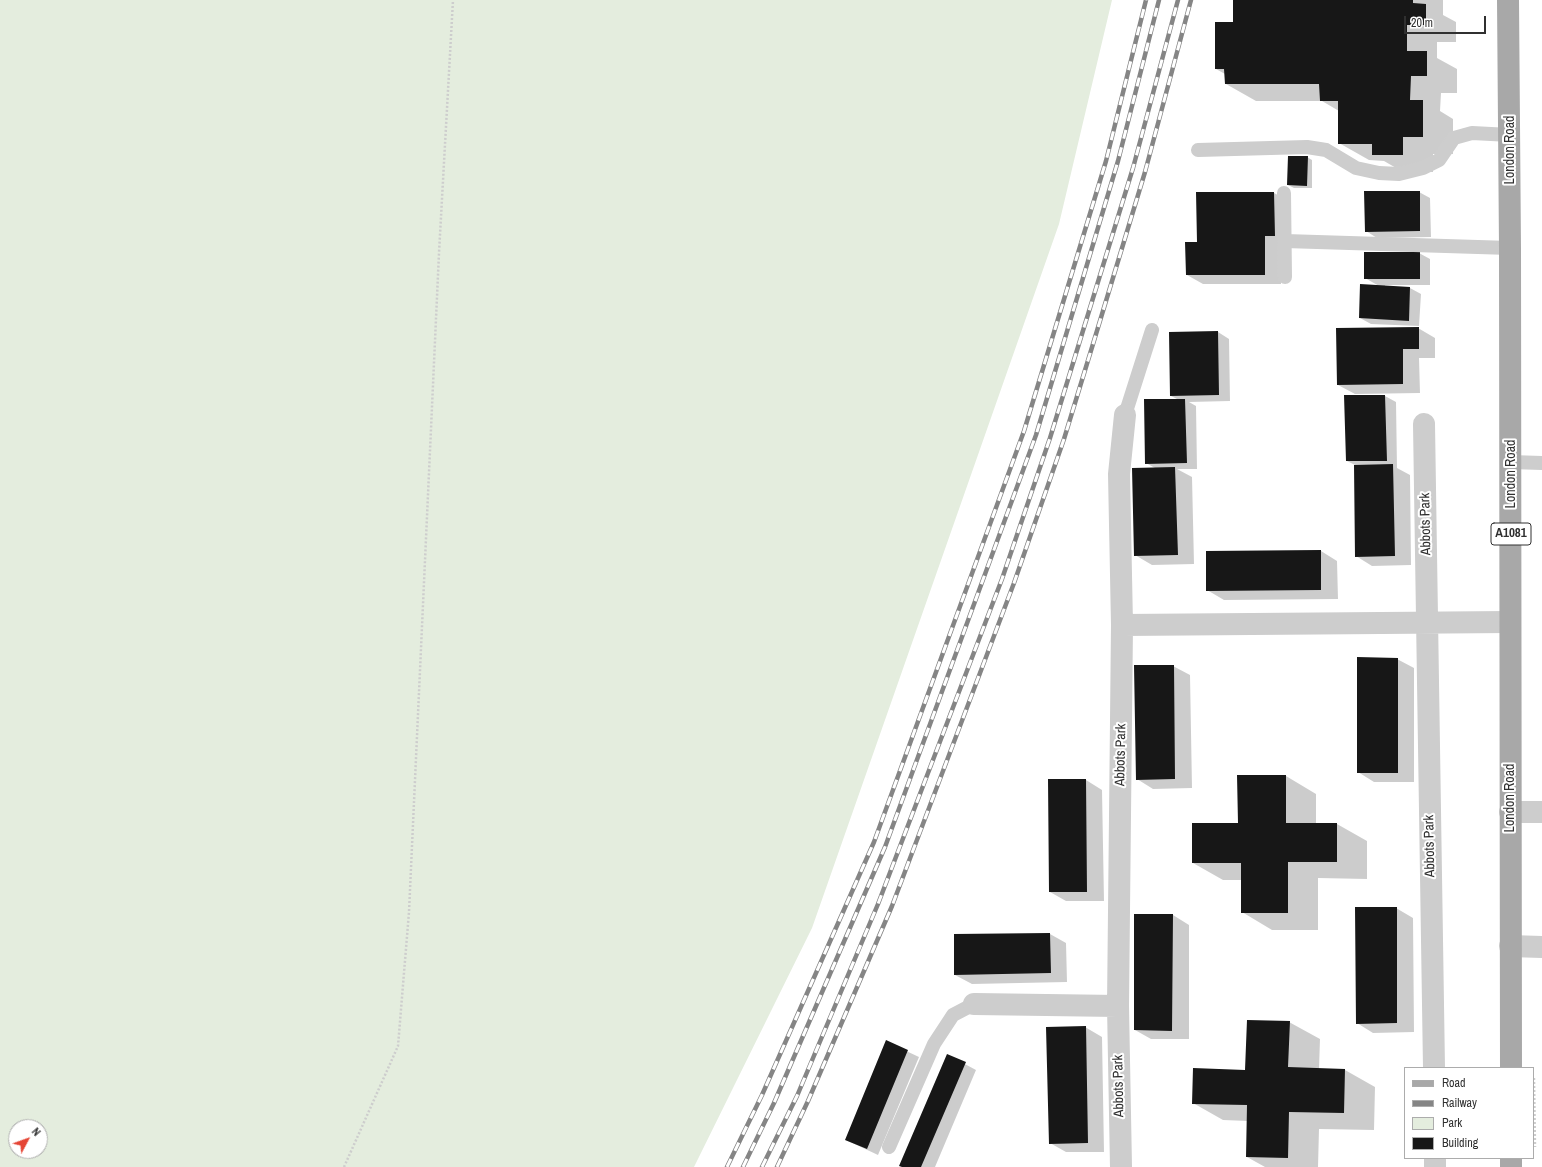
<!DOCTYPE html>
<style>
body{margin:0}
#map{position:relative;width:1542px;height:1167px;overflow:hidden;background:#fff;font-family:"Archivo Narrow",sans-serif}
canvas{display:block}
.legend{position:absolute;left:1404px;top:1067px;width:130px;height:92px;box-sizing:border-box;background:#fff;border:1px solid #acacac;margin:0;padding:5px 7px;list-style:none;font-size:12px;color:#303030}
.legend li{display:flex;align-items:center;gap:8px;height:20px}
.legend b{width:20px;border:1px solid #acacac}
.north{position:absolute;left:8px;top:1119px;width:40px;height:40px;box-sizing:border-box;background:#fff;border:1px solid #acacac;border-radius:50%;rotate:49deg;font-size:11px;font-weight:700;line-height:16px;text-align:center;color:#303030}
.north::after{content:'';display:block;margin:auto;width:14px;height:18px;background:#e54534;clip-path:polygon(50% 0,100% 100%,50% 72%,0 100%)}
.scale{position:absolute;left:1404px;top:16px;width:82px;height:18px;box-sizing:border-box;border:2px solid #303030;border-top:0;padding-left:5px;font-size:12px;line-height:14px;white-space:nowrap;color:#303030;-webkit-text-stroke:3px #fff;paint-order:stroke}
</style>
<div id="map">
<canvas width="1542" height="1167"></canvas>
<ul class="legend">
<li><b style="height:5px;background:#a8a8a8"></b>Road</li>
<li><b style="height:5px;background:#858585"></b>Railway</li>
<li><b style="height:11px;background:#e4edde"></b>Park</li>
<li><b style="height:11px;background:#171717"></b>Building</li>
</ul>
<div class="north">N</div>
<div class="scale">20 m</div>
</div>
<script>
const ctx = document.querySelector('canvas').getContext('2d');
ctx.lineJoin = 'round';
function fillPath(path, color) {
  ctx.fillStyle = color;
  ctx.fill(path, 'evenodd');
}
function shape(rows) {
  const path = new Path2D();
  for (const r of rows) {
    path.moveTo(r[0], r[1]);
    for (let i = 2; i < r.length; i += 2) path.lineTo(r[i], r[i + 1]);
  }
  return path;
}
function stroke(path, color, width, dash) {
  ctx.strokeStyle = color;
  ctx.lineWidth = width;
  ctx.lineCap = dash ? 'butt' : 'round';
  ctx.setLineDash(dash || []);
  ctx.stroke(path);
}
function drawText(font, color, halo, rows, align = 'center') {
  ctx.font = font + ' "Archivo Narrow",sans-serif';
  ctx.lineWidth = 4;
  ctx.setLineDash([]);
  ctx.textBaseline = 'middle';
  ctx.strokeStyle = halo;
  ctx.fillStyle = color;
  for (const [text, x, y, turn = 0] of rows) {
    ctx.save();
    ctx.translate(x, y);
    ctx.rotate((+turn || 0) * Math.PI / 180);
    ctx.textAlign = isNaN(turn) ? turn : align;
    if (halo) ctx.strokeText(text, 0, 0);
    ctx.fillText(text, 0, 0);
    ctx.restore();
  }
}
fillPath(shape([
 [0,0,1112,0,1059,224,812,928,694,1167,0,1167],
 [16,1127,40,1127,40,1151,16,1151]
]), '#e4edde');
fillPath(shape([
 [1234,0,1443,0,1443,15,1456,22,1456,42,1437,42,1437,58,1457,69,1457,93,1441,93,1440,111,1453,119,1453,154,1433,154,1433,172,1403,172,1384,161,1369,160,1339,143,1339,111,1322,101,1256,101,1226,84,1225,74,1216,69,1234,23],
 [1307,157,1312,160,1312,188,1294,188,1288,185],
 [1419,192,1430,198,1431,237,1377,238,1366,231],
 [1197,193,1274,193,1291,202,1281,245,1281,284,1203,284,1187,275,1198,243],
 [1419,253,1430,259,1430,285,1385,285,1385,286,1410,288,1421,294,1419,326,1371,324,1360,318,1379,286,1365,278],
 [1418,328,1435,338,1435,358,1419,358,1420,393,1355,394,1338,385],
 [1218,332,1229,339,1230,401,1189,402,1196,406,1197,469,1177,469,1192,477,1194,564,1152,565,1135,555,1155,468,1146,463,1179,400,1171,396,1170,333],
 [1345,396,1385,396,1396,402,1397,468,1410,475,1411,565,1372,566,1356,556,1355,465,1347,461],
 [1321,551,1337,561,1338,599,1224,600,1207,590],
 [1397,659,1414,668,1414,782,1374,782,1358,772],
 [1173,666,1190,675,1192,788,1153,789,1137,779],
 [1238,776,1286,776,1316,794,1316,824,1337,824,1367,841,1367,879,1318,878,1318,930,1272,930,1242,912,1242,880,1223,880,1193,863,1239,824],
 [1086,780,1102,790,1104,901,1066,901,1050,892],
 [1396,908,1413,918,1414,1032,1373,1033,1357,1023],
 [1173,915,1189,925,1189,1039,1151,1039,1135,1030],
 [1050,934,1066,943,1067,982,972,984,955,975,955,935],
 [1289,1022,1320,1039,1319,1069,1345,1070,1375,1087,1374,1130,1319,1129,1318,1167,1265,1167,1247,1157,1248,1121,1223,1120,1193,1103,1246,1071],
 [1085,1027,1102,1037,1104,1152,1066,1152,1050,1143],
 [887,1042,919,1057,878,1155,846,1140],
 [948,1055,976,1070,935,1167,903,1167]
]), '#0003');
fillPath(shape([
 [1233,0,1413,0,1413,3,1426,4,1426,25,1407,25,1407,51,1427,51,1427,76,1411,76,1410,100,1423,100,1423,137,1403,137,1403,155,1372,155,1372,144,1338,144,1338,101,1320,101,1319,84,1225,84,1224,69,1215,69,1215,22,1233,22],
 [1288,156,1308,156,1307,186,1287,185],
 [1364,191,1420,191,1420,231,1365,232],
 [1196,192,1274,192,1275,236,1265,236,1265,275,1186,275,1185,242,1197,242],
 [1364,252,1420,252,1420,279,1364,279],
 [1360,284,1410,287,1409,321,1359,318],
 [1419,327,1419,349,1403,349,1403,384,1337,385,1336,328],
 [1218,331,1219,395,1170,396,1169,332],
 [1344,395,1385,395,1387,461,1346,461],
 [1144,399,1185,399,1187,463,1145,464],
 [1393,464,1395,556,1355,557,1354,465],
 [1175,467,1178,555,1134,556,1132,468],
 [1321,550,1321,590,1206,591,1206,551],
 [1357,657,1398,658,1398,773,1357,773],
 [1134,665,1174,665,1175,779,1136,780],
 [1237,775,1286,775,1286,823,1337,823,1337,862,1288,862,1288,913,1241,913,1241,863,1192,863,1192,823,1238,823],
 [1048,779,1086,779,1087,892,1049,892],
 [1355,907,1397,907,1397,1023,1356,1024],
 [1134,914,1173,914,1172,1031,1134,1030],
 [1050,933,1051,973,954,975,954,934],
 [1247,1020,1290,1021,1288,1067,1345,1069,1344,1113,1289,1112,1288,1158,1246,1157,1247,1105,1192,1104,1193,1068,1245,1070],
 [1086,1026,1088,1143,1049,1144,1046,1027],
 [886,1040,908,1050,867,1149,845,1140],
 [947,1054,966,1062,921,1167,902,1167,899,1166]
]), '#171717');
stroke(shape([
 [1534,1078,1535,1147],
 [344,1167,398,1046,409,912,439,253,453,0]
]), '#cdcdcd', 2.5, [2, 2]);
stroke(shape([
 [1198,150,1307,147,1326,150,1356,168,1379,173,1399,174,1423,168,1439,160,1454,138,1472,133,1510,135],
 [1284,193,1285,277],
 [1285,241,1510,248],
 [1125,415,1152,330],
 [1511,462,1542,463],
 [889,1147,934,1044,953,1015,974,1004]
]), '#cdcdcd', 14);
stroke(shape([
 [1424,424,1434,1068],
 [1122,625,1510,622],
 [1510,812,1542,812],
 [1510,946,1542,947],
 [974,1004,1118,1006],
 [1435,1158,1435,1167],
 [1121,1167,1118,1006,1122,625,1119,474,1125,415]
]), '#cdcdcd', 22);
stroke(shape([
 [1508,0,1510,248,1511,1068],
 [1511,1158,1511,1167]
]), '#a8a8a8', 22);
const rail = shape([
 [727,1167,762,1095,874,842,1024,431,1106,161,1146,0],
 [743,1167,774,1103,885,847,1036,435,1118,161,1159,0],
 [762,1167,797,1096,878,904,1002,579,1050,438,1133,168,1178,0],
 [777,1167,808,1101,892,906,1014,583,1064,439,1093,344,1145,172,1191,0]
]);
stroke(rail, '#858585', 4.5);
stroke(rail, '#fff', 3, [9]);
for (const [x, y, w] of [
 [1511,534,40]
]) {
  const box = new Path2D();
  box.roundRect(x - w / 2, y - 11, w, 22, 3);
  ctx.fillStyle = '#fff';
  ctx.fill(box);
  stroke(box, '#303030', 1);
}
drawText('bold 13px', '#303030', null, [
 ["A1081",1511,534]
]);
drawText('14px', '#303030', '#fff', [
 ["London Road",1510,150,-90],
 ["London Road",1511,474,-90],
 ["Abbots Park",1426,524,-91],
 ["Abbots Park",1121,755,-89],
 ["London Road",1510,798,-90],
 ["Abbots Park",1430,846,-91],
 ["Abbots Park",1119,1086,-91]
]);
</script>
